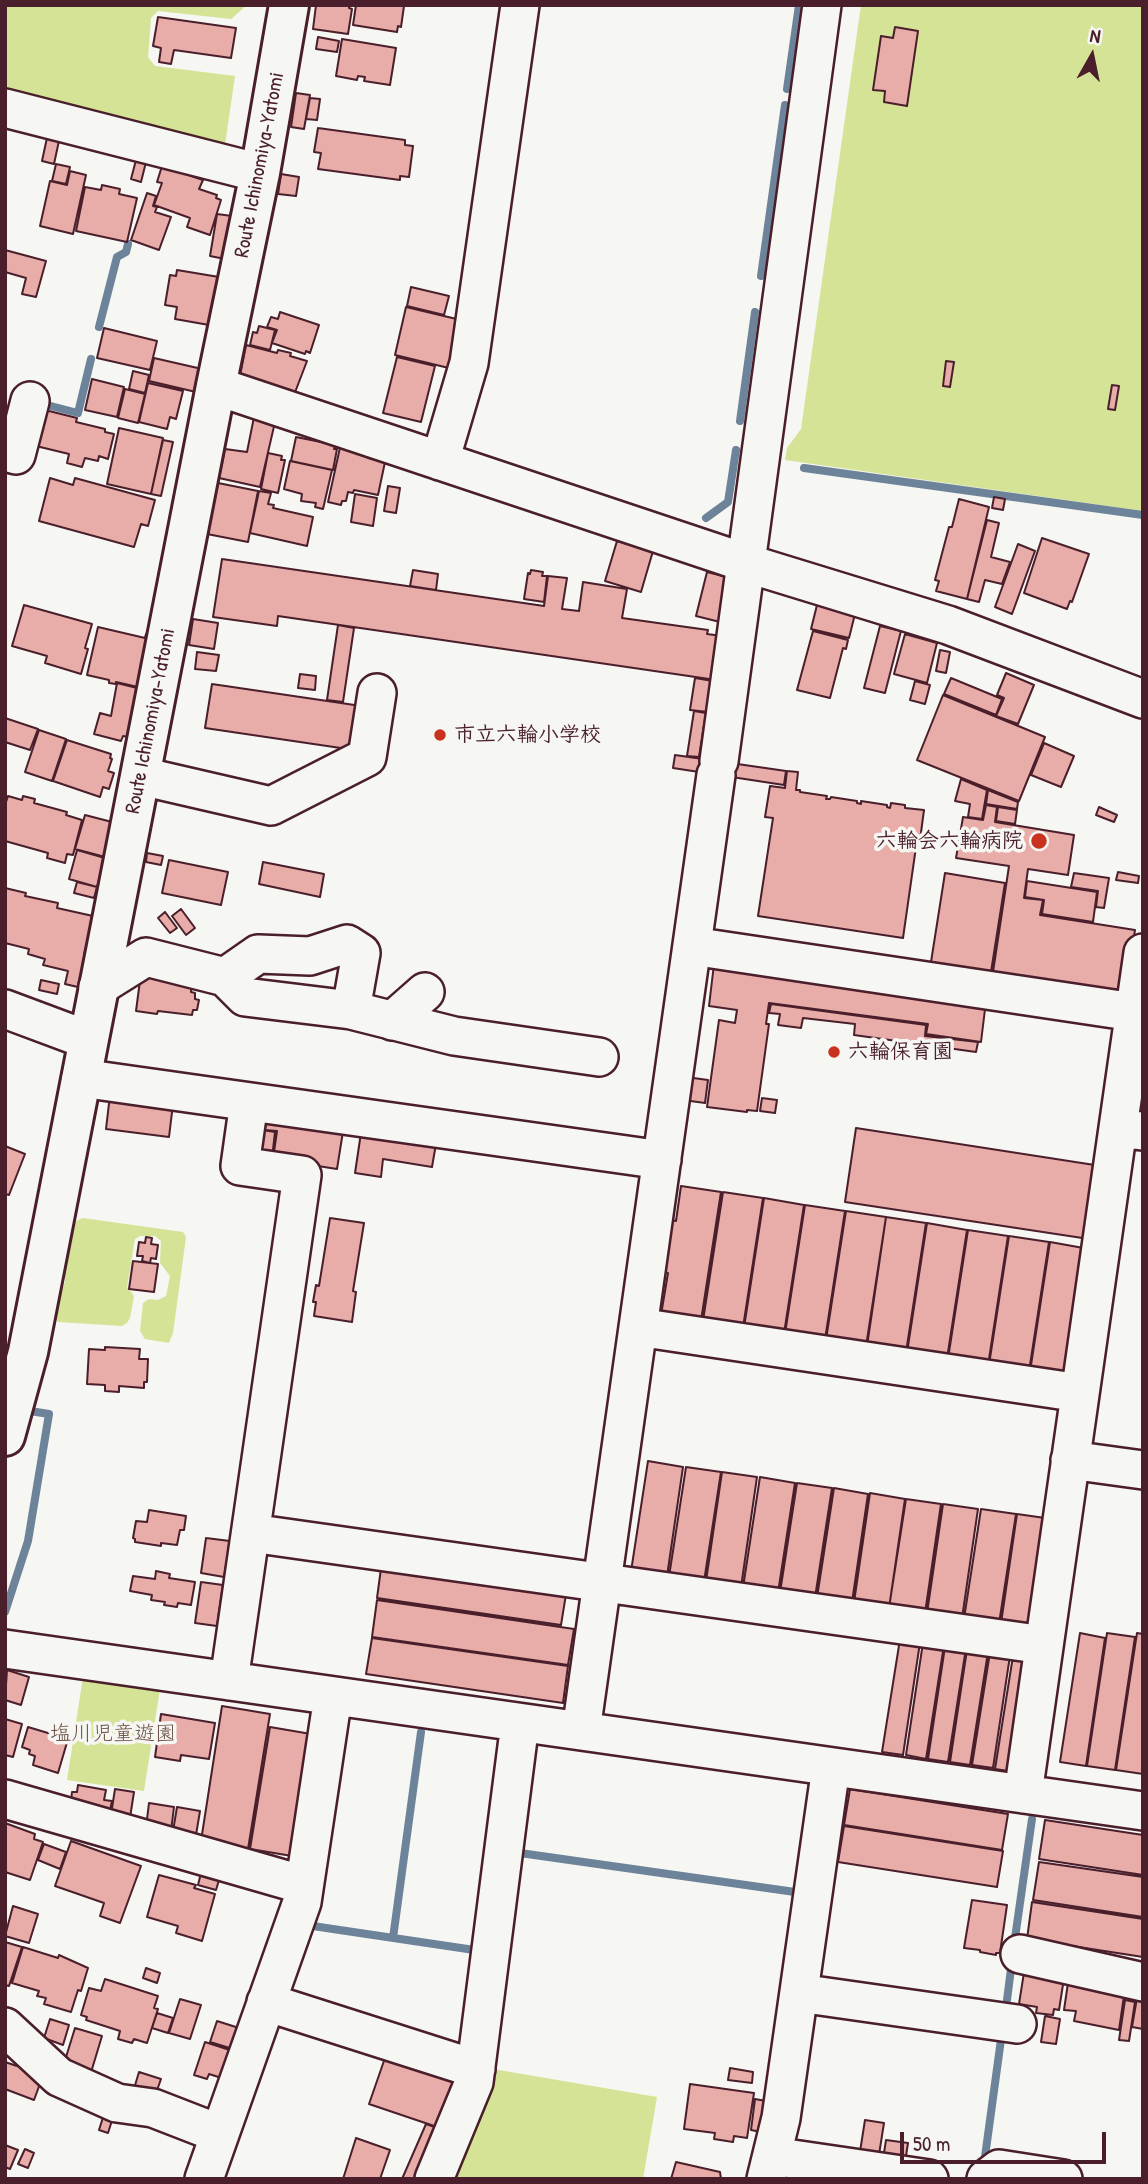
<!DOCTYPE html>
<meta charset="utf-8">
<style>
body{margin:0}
#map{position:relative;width:1148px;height:2184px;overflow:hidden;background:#f6f6f2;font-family:"Patrick Hand",sans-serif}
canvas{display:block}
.frame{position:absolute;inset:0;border:7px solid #4a1f2b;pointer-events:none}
.north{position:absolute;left:1057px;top:21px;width:70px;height:70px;-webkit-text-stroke:5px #f6f6f2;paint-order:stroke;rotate:9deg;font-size:19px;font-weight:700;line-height:28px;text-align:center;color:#4a1f2b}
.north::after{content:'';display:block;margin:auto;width:24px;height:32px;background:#4a1f2b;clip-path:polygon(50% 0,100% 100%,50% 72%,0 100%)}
.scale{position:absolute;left:900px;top:2132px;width:206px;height:32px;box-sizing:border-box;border:4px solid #4a1f2b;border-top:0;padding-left:9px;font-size:21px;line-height:24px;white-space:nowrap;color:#4a1f2b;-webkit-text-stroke:5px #f6f6f2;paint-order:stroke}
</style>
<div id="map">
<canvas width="1148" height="2184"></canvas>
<div class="frame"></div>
<div class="north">N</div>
<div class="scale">50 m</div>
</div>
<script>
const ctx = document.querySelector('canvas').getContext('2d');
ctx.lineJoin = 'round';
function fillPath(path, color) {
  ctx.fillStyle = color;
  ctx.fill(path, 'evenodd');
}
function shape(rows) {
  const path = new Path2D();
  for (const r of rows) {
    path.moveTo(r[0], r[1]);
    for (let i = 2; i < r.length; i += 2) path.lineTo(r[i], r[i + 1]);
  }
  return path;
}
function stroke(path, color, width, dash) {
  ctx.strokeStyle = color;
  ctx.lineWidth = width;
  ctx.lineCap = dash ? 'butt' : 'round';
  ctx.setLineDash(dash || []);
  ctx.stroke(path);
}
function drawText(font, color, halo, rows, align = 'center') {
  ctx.font = font + ' "Patrick Hand","Klee One",sans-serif';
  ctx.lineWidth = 7;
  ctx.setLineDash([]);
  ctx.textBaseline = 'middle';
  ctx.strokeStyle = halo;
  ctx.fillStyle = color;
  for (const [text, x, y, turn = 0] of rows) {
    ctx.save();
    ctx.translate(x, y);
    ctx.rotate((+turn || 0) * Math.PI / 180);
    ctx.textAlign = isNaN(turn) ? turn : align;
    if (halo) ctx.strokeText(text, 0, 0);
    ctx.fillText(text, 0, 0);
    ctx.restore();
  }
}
fillPath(shape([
 [5,5,247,5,231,19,158,11,151,18,148,57,155,66,235,76,225,145,5,94],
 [861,5,1143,5,1143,511,785,460,787,448,801,429],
 [83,1218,183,1232,186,1237,173,1333,169,1343,145,1339,140,1331,143,1303,149,1299,158,1300,166,1296,170,1276,160,1263,161,1241,155,1236,140,1236,135,1239,127,1287,134,1296,130,1318,127,1323,122,1326,58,1322,51,1315,65,1282,65,1265,76,1221],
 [83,1677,160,1689,144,1791,67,1780],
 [487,2068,657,2097,643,2179,452,2179]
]), '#d5e396');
stroke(shape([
 [787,89,799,5],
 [761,276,785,105],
 [99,327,117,257,126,252,128,244],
 [39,403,78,413,91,359],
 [740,421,755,312],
 [804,468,1143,515],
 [706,518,728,502,736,450],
 [5,1612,28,1541,49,1414,30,1411],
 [513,1852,802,1893],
 [306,1925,481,1951],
 [393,1938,421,1732],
 [1014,1945,1032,1819],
 [1007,2000,1012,1961],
 [984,2164,1002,2032]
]), '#6c839a', 8);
const building = shape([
 [316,5,349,5,349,8,352,9,348,34,313,29,316,5],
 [356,5,404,6,401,27,398,26,397,32,353,25,356,5],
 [158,17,236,28,231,58,174,50,171,64,159,62,161,48,153,46,158,17],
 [895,27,918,31,907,106,884,102,885,91,873,90,881,36,893,38,895,27],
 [318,37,339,41,337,52,316,49,318,37],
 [342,39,396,48,390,85,364,81,365,77,358,76,357,80,336,76,342,39],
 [296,93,310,95,304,129,291,127,296,93],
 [310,98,320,99,317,120,306,119,310,98],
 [318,128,405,140,405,145,413,146,409,177,400,176,400,180,318,169,321,153,314,152,318,128],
 [48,133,60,136,54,164,42,161,48,133],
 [136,160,146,162,141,182,131,179,136,160],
 [56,164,70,167,66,184,52,181,56,164],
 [162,166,203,180,199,189,217,195,216,198,221,200,210,235,187,227,190,218,154,205,162,183,157,182,162,166],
 [70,171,86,175,73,234,40,226,50,181,67,185,70,171],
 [281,174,299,177,296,196,278,194,281,174],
 [102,185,120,189,119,194,137,198,127,242,76,231,85,187,101,190,102,185],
 [147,193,156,196,153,206,157,207,155,212,171,217,159,250,131,240,147,193],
 [217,214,232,216,225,259,210,256,217,214],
 [5,250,46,261,36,297,22,294,26,278,5,272,5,250],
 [177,270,219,277,209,325,175,319,177,307,165,305,170,275,176,276,177,270],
 [411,287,449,296,444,315,407,306,411,287],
 [406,307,465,321,453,369,395,355,406,307],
 [280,312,319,325,310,353,306,351,305,354,272,343,277,330,267,327,271,317,278,319,280,312],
 [259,326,275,330,270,350,250,345,253,332,257,333,259,326],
 [104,328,157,341,150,370,97,358,104,328],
 [246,345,277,353,278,350,291,353,290,356,307,361,294,395,239,381,246,345],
 [397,357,435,366,421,422,383,413,397,357],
 [154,358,202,369,196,392,149,381,154,358],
 [946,361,954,362,950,387,943,386,946,361],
 [133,371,149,375,145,393,129,389,133,371],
 [92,379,124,387,117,417,85,410,92,379],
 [148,383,183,391,176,419,170,417,167,429,139,422,148,383],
 [1112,385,1119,386,1115,410,1108,409,1112,385],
 [125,389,145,394,138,423,118,418,125,389],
 [45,410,77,418,76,422,105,429,105,432,114,434,108,459,99,456,98,461,85,458,82,467,67,463,69,454,36,446,45,410],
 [254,417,275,422,260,487,219,478,225,449,247,452,254,417],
 [119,428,163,438,151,494,107,484,119,428],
 [296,437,336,445,334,449,337,449,333,470,291,461,296,437],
 [163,440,173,442,161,496,151,494,163,440],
 [341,443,370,453,368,458,385,462,378,495,354,490,353,493,348,492,346,501,342,501,341,505,328,502,341,443],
 [268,453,282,456,281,460,285,460,278,493,261,489,268,453],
 [290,461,332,470,323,509,315,507,316,503,301,501,302,494,284,489,290,461],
 [50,478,73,485,75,478,155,500,148,526,141,524,134,547,39,521,50,478],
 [218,483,258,491,248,542,207,534,218,483],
 [388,486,400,488,396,513,384,511,388,486],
 [259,491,271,493,268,504,274,505,273,508,313,517,307,546,250,533,259,491],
 [355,494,377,498,373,526,351,522,355,494],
 [994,497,1005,499,1003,510,992,508,994,497],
 [959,499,989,507,967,599,936,591,939,581,935,580,949,527,952,527,959,499],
 [987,520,999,523,991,557,1010,562,1002,584,985,580,979,602,967,599,987,520],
 [1042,538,1089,554,1072,602,1070,601,1067,609,1024,593,1042,538],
 [617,541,653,551,641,592,605,581,617,541],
 [1018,544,1035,551,1012,614,995,607,1018,544],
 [222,559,544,606,548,576,567,578,562,609,579,611,583,582,627,589,622,618,708,630,707,634,722,636,716,680,278,616,277,626,213,617,222,559],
 [413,570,438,574,436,590,410,586,413,570],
 [531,570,543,572,542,576,547,576,544,602,524,599,528,573,530,574,531,570],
 [707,572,732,578,724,623,696,616,707,572],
 [818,601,856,610,849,638,811,629,818,601],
 [24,605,92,624,85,648,88,649,81,674,45,663,47,656,12,646,24,605],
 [193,619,218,623,214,649,189,645,193,619],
 [338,625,354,628,343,702,327,700,338,625],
 [880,626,901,631,885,693,864,688,880,626],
 [98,627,145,638,146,634,151,635,138,687,116,682,116,684,109,683,109,680,87,675,98,627],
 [813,631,848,640,846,649,843,648,830,698,797,690,813,631],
 [905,634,937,643,927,683,894,674,905,634],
 [940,650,950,652,946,673,936,671,940,650],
 [197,652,219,655,216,671,195,669,197,652],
 [1006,673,1034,685,1018,724,996,716,1004,698,997,695,1006,673],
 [300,674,316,676,315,690,298,688,300,674],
 [695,678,713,681,708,712,690,710,695,678],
 [951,678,1002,699,996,715,944,694,951,678],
 [915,681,930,685,925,704,910,700,915,681],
 [117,683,141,689,133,738,123,736,121,741,94,734,100,713,111,716,117,683],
 [212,684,368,707,361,751,205,728,212,684],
 [943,695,1045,737,1019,801,917,760,943,695],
 [694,711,706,713,699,757,687,756,694,711],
 [5,718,38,729,30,750,5,742,5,718],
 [39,730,66,739,52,781,25,772,39,730],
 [67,740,111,754,110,758,112,759,108,771,114,773,109,789,103,787,100,797,53,781,67,740],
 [1044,743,1074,756,1061,787,1031,775,1044,743],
 [675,755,786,771,784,785,673,768,675,755],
 [787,771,798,772,796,790,800,790,800,792,827,796,826,799,830,799,831,797,857,801,857,803,861,804,861,801,887,805,887,807,890,808,891,803,905,805,905,808,924,810,920,840,917,840,903,938,758,916,773,818,765,817,770,786,785,788,787,771],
 [961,779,987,790,982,819,968,817,970,804,955,801,961,779],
 [988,790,1018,802,1017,809,986,804,988,790],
 [8,796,22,800,23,796,35,799,34,803,67,812,66,815,82,820,73,855,67,854,65,863,47,858,48,853,5,841,5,805,8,796],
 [986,805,997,807,995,822,1074,835,1068,875,1028,869,1024,898,1043,900,1040,915,1135,930,1125,993,993,972,1009,866,956,858,963,817,983,820,986,805],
 [998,807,1017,810,1015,824,996,821,998,807],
 [1099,807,1117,815,1114,822,1096,815,1099,807],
 [85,815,112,822,111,825,113,826,105,857,75,849,85,815],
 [77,850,105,858,97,887,69,879,77,850],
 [147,853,163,856,161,865,146,862,147,853],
 [169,860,228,872,221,905,162,893,169,860],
 [263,862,324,874,320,897,259,884,263,862],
 [1118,872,1139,876,1138,883,1116,880,1118,872],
 [945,873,1005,883,991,972,931,962,945,873],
 [1074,873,1109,878,1104,908,1096,907,1098,891,1071,887,1074,873],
 [1027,881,1097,892,1093,922,1042,914,1044,900,1025,897,1027,881],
 [77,882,97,887,94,898,74,893,77,882],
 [5,888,26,893,25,896,58,903,57,908,93,916,84,955,88,956,82,988,65,984,68,971,43,965,45,959,28,954,29,949,5,943,5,888],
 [181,909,195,928,186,935,172,916,181,909],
 [165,912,177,928,170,933,158,918,165,912],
 [714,964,986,1001,981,1042,926,1034,928,1024,769,1003,766,1024,769,1024,757,1111,747,1110,747,1112,707,1107,719,1020,735,1023,737,1010,709,1006,714,964],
 [141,973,192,980,191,992,195,993,195,999,199,1000,197,1010,193,1010,192,1015,158,1011,157,1014,136,1011,141,973],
 [41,980,59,984,57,994,39,990,41,980],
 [771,1004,926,1025,925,1036,978,1042,976,1052,854,1035,855,1024,803,1018,801,1028,778,1025,780,1014,769,1013,771,1004],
 [686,1077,708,1080,705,1103,683,1100,686,1077],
 [110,1095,173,1104,169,1137,106,1129,110,1095],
 [762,1098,777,1100,775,1113,760,1111,762,1098],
 [267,1113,344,1125,337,1169,273,1159,277,1131,265,1130,267,1113],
 [362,1126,437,1138,432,1167,383,1159,381,1177,355,1173,362,1126],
 [856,1128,1101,1166,1089,1239,845,1202,856,1128],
 [256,1129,275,1132,272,1158,252,1155,256,1129],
 [5,1146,25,1154,9,1195,5,1194,5,1146],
 [681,1186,721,1192,700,1327,660,1321,668,1273,659,1271,667,1219,676,1221,681,1186],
 [723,1192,763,1198,742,1334,702,1327,723,1192],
 [764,1198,804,1205,783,1340,743,1334,764,1198],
 [805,1205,845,1211,824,1346,784,1340,805,1205],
 [846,1211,886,1217,865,1353,825,1346,846,1211],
 [886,1217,926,1223,905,1359,866,1353,886,1217],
 [330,1218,364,1223,353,1291,356,1292,352,1322,314,1316,316,1302,313,1302,316,1285,319,1286,330,1218],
 [927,1223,967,1230,946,1365,906,1359,927,1223],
 [968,1230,1008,1236,987,1372,947,1365,968,1230],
 [1009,1236,1049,1242,1028,1378,988,1371,1009,1236],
 [146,1237,152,1238,151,1244,158,1245,156,1259,151,1258,150,1263,142,1261,143,1256,137,1256,139,1242,145,1243,146,1237],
 [1050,1242,1089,1249,1068,1384,1029,1378,1050,1242],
 [133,1261,158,1264,154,1292,129,1289,133,1261],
 [105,1347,140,1349,139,1359,148,1359,147,1382,144,1382,144,1388,119,1386,119,1392,105,1391,105,1385,87,1384,89,1349,105,1350,105,1347],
 [648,1461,683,1467,666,1583,630,1578,648,1461],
 [686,1467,721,1472,703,1588,668,1583,686,1467],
 [722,1472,757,1477,740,1594,705,1588,722,1472],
 [760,1477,795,1483,777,1599,742,1594,760,1477],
 [797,1483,832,1488,814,1604,779,1599,797,1483],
 [834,1488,868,1494,851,1609,816,1604,834,1488],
 [870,1493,905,1499,888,1615,853,1609,870,1493],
 [906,1499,941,1504,924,1620,888,1614,906,1499],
 [943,1504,978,1509,961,1625,926,1620,943,1504],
 [981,1509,1016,1514,998,1630,963,1625,981,1509],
 [149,1510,186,1516,184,1530,180,1530,177,1545,161,1543,161,1546,135,1542,135,1539,133,1538,136,1521,147,1522,149,1510],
 [1017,1514,1052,1519,1034,1636,1000,1630,1017,1514],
 [206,1538,230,1541,224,1577,201,1573,206,1538],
 [382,1561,567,1588,561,1625,377,1598,382,1561],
 [156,1571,170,1574,169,1578,195,1582,191,1605,178,1603,177,1607,164,1605,165,1602,151,1600,152,1595,130,1591,133,1576,155,1579,156,1571],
 [201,1582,223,1585,217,1626,195,1623,201,1582],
 [377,1600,574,1629,568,1665,372,1637,377,1600],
 [901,1633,921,1636,903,1755,882,1752,901,1633],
 [1080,1633,1105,1638,1086,1766,1060,1762,1080,1633],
 [1107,1633,1135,1637,1115,1770,1087,1766,1107,1633],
 [1137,1633,1143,1634,1143,1774,1116,1770,1137,1633],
 [924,1636,945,1639,926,1759,906,1755,924,1636],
 [372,1638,568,1666,563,1703,366,1674,372,1638],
 [946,1640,967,1642,948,1762,928,1759,946,1640],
 [968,1643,989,1646,970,1765,950,1762,968,1643],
 [991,1646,1011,1649,993,1768,972,1765,991,1646],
 [1013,1656,1033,1659,1015,1772,995,1769,1013,1656],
 [7,1670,29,1677,21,1705,5,1700,7,1670],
 [222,1706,270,1714,248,1849,201,1841,222,1706],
 [161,1714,215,1723,209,1759,181,1755,180,1761,155,1757,161,1714],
 [5,1719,22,1724,13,1757,5,1755,5,1719],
 [28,1727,68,1739,58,1773,33,1765,35,1756,29,1754,30,1750,22,1747,28,1727],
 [270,1727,311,1734,292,1856,250,1849,270,1727],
 [78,1785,106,1790,104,1800,112,1801,109,1815,71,1801,72,1792,77,1792,78,1785],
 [115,1789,134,1792,129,1824,110,1821,115,1789],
 [850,1789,1008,1814,1002,1850,844,1825,850,1789],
 [149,1803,174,1807,171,1831,146,1827,149,1803],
 [177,1807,200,1811,196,1835,173,1831,177,1807],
 [1045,1820,1143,1835,1143,1875,1039,1859,1045,1820],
 [5,1823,35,1834,34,1839,43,1842,30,1880,5,1872,5,1823],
 [844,1826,1003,1851,997,1887,838,1862,844,1826],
 [71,1841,141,1866,120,1923,100,1916,104,1903,55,1886,71,1841],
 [44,1844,66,1852,60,1869,38,1860,44,1844],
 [1039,1862,1143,1877,1143,1917,1033,1900,1039,1862],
 [203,1865,222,1870,216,1890,198,1885,203,1865],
 [159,1875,196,1885,194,1888,215,1894,202,1941,176,1933,178,1926,147,1917,159,1875],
 [972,1900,1007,1905,1000,1953,996,1953,996,1955,980,1952,980,1950,964,1948,972,1900],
 [1032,1902,1143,1919,1143,1957,1027,1939,1032,1902],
 [13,1906,38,1914,29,1943,5,1936,13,1906],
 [5,1942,22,1947,9,1986,5,1985,5,1942],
 [23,1947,58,1958,59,1955,88,1968,81,1991,78,1990,71,2012,44,2004,46,1998,37,1996,39,1991,12,1983,23,1947],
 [1025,1966,1065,1972,1059,2010,1054,2009,1053,2015,1036,2013,1037,2007,1019,2004,1025,1966],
 [146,1968,160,1973,157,1983,143,1978,146,1968],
 [1069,1976,1124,1996,1119,2030,1074,2021,1076,2011,1064,2010,1069,1976],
 [105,1979,158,1996,154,2008,158,2009,147,2043,134,2039,132,2043,118,2039,120,2031,86,2020,87,2017,81,2015,89,1988,101,1991,105,1979],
 [1138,1992,1143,1992,1143,2029,1132,2027,1138,1992],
 [180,1999,201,2005,190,2039,169,2033,180,1999],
 [1125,2000,1135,2002,1129,2041,1119,2040,1125,2000],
 [157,2013,173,2018,168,2033,152,2028,157,2013],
 [1045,2016,1060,2019,1056,2044,1041,2042,1045,2016],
 [50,2019,69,2025,63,2045,44,2038,50,2019],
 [217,2021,239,2028,233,2049,210,2042,217,2021],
 [75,2028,102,2036,89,2079,62,2070,75,2028],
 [205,2042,236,2052,228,2080,209,2074,207,2079,194,2075,205,2042],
 [386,2055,459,2081,443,2129,369,2104,386,2055],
 [19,2061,41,2081,34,2100,5,2089,5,2062,17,2066,19,2061],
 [730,2068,753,2072,752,2083,728,2080,730,2068],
 [139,2072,161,2079,154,2099,133,2092,139,2072],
 [690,2084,754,2093,747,2138,734,2136,733,2142,714,2139,715,2133,684,2129,690,2084],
 [755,2099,766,2101,761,2132,751,2130,755,2099],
 [105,2111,114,2114,108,2133,99,2130,105,2111],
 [865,2120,884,2123,878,2161,859,2158,865,2120],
 [426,2124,443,2130,421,2179,402,2179,426,2124],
 [356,2138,390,2150,380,2179,343,2179,356,2138],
 [886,2140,908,2143,904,2169,882,2166,886,2140],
 [5,2145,18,2150,10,2169,5,2167,5,2145],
 [25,2149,34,2153,28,2168,18,2164,25,2149],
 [676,2162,720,2172,721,2179,671,2179,676,2162]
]);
fillPath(building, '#e8ada9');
stroke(building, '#4a1f2b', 2);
const minor = shape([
 [5,108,260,173],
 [216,386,746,563,948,625,1143,699],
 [5,452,16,455,30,401],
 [440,461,469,363,520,5],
 [719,761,822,5],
 [141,776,271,806,367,757,377,693],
 [692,946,1134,1012],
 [225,977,258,954,310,956,347,944,361,953,351,1010],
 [98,987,146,957,225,977,245,997,351,1010,454,1036,599,1057],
 [5,1009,88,1040],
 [392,1021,425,992],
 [81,1078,662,1160],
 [1142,1131,1118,1128,1143,953],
 [638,1327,1080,1393],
 [1070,1460,1143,1470],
 [251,1533,1044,1645],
 [5,1649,1143,1811],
 [229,1681,302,1175,240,1166,249,1102],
 [581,1731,716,775],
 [1023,1794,1118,1128],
 [5,1799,304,1885],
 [1020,1954,1143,1982],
 [799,1993,1017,2024],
 [266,2002,476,2069],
 [5,2027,59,2077,117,2103,153,2108,220,2134],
 [772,2156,929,2179],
 [204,2179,302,1902,333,1696],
 [434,2179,474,2082,520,1723],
 [766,2179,781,2118,831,1767],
 [986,2179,999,2169,1063,2179]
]);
const major = shape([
 [5,1436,28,1352,216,386,260,173,289,5]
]);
stroke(minor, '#4a1f2b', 42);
stroke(major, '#4a1f2b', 44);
stroke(minor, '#f6f6f2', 37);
stroke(major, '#f6f6f2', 38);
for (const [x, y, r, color] of [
 [440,735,7,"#c8321e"],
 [1039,841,9,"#c8321e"],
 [834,1052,7,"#c8321e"]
]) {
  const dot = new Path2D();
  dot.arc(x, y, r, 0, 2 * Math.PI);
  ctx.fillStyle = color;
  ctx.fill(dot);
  stroke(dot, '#f6f6f2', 2.5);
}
drawText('21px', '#4a1f2b', '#f6f6f2', [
 ["Route Ichinomiya-Yatomi",260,165,-79],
 ["Route Ichinomiya-Yatomi",151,721,-79]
]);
drawText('bold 21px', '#4a1f2b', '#f6f6f2', [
 ["市立六輪小学校",454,735],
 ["六輪会六輪病院",1023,841,"right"],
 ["六輪保育園",848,1052]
], 'left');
drawText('21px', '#6d5046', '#f6f6f2', [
 ["塩川児童遊園",113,1734]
]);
</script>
